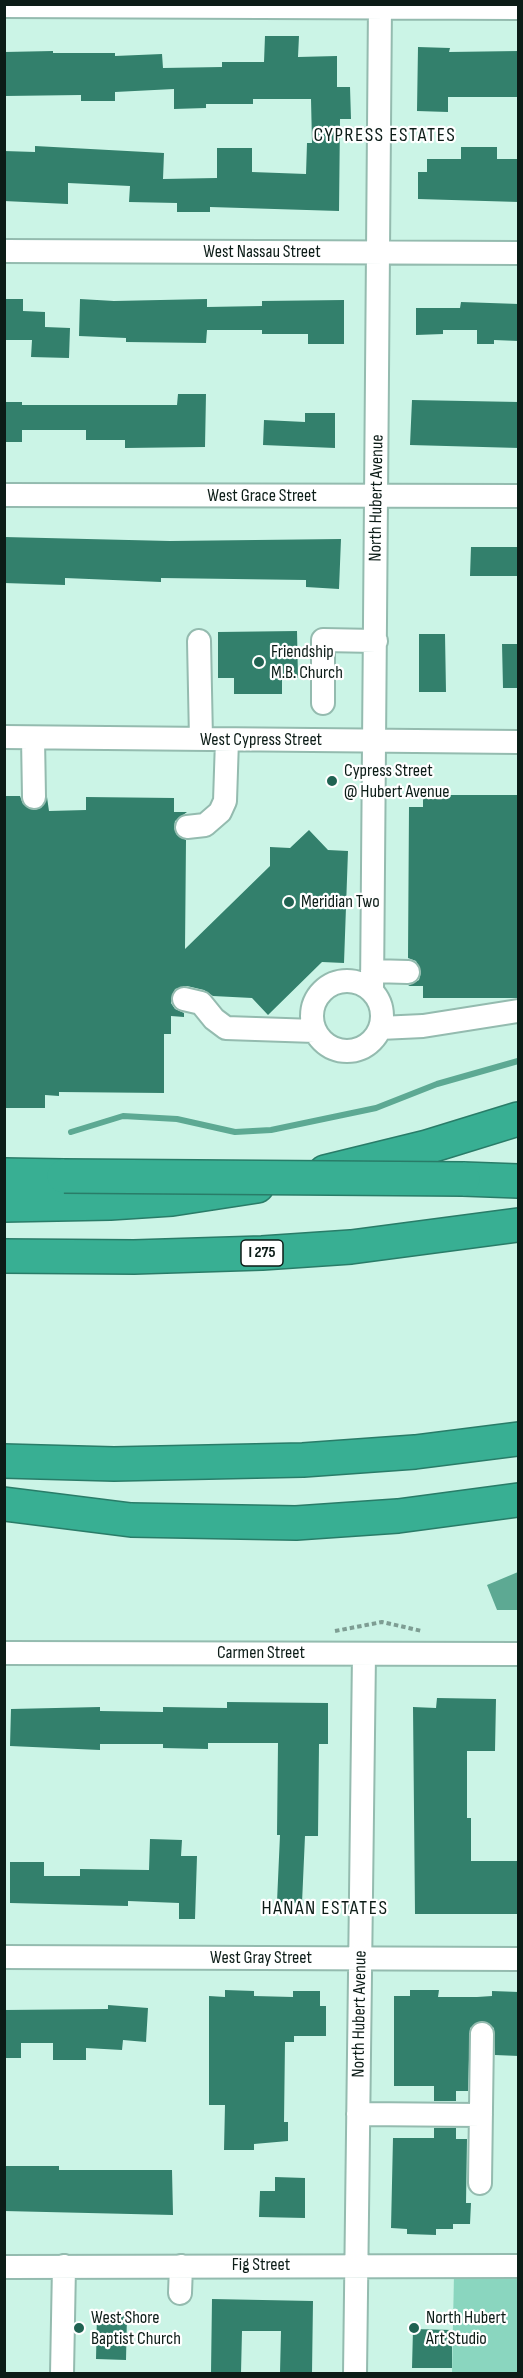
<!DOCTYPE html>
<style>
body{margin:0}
#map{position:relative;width:523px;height:2378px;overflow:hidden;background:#cbf4e6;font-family:"Sofia Sans Condensed",sans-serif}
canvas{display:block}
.frame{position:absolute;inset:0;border:6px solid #0c1c17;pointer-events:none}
</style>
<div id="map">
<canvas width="523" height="2378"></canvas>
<div class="frame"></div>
</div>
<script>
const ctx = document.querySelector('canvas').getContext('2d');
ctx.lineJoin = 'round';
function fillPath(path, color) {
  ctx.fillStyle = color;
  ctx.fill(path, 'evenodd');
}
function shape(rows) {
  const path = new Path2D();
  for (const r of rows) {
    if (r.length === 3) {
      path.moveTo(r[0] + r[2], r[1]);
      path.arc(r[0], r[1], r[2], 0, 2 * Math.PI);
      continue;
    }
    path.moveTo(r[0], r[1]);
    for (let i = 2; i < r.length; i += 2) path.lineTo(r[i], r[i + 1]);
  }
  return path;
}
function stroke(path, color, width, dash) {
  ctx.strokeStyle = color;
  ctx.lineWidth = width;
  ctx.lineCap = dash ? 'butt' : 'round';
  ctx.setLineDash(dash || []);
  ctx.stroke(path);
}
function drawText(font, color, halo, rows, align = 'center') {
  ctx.font = font + ' "Sofia Sans Condensed",sans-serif';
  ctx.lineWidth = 4.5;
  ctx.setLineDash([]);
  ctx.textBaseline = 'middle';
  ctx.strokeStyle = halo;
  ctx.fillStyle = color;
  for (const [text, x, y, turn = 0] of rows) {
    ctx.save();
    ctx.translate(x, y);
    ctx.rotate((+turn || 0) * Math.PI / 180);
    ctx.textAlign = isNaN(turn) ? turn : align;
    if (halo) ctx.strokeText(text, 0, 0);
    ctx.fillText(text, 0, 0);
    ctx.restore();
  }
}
fillPath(shape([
 [454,2274,518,2275,518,2373,452,2374]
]), '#8ad6bf');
fillPath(shape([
 [518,1572,518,1610,497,1610,487,1585]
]), '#5da993');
stroke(shape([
 [71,1132,123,1116,177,1119,235,1132,271,1130,376,1108,437,1084,518,1061]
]), '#5da993', 6);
fillPath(shape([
 [265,36,299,36,298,57,337,56,337,87,350,87,351,119,340,119,339,211,210,207,210,212,177,212,177,203,129,202,130,186,68,183,68,204,4,201,4,151,35,152,35,146,164,153,163,179,217,178,217,148,252,148,252,172,306,174,307,143,312,143,311,99,253,99,253,104,206,104,206,108,174,109,174,89,115,92,115,101,81,101,81,95,5,96,5,52,53,51,53,53,115,53,115,56,162,54,163,68,222,67,222,62,264,62],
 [418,47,450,48,449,52,519,51,519,97,448,97,448,112,417,111],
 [461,147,497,147,497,159,519,159,519,202,418,199,418,172,427,172,427,159,461,159],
 [4,299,23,299,23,311,45,312,45,327,70,328,69,358,31,357,32,340,4,340],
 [80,299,114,301,207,299,207,307,262,306,262,301,344,300,344,344,308,344,308,334,262,334,262,330,207,330,206,343,126,342,126,338,79,336],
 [461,302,519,304,519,341,494,340,494,344,477,344,477,330,443,330,443,334,416,335,416,308,460,308],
 [178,394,206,394,205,447,125,448,125,440,86,440,86,430,22,430,22,442,4,442,4,402,22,402,22,405,177,405],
 [412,400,519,402,519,448,410,445],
 [305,413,335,413,335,448,263,445,264,420,305,422],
 [4,537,170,541,341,539,339,589,306,587,306,580,161,578,161,582,65,578,65,585,4,583],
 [471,547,519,547,519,576,470,576],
 [297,631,298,678,282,678,282,694,234,694,234,678,218,678,218,632],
 [419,634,445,634,446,692,419,692],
 [502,644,519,644,519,688,503,688],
 [423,795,519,795,519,998,423,998,423,986,408,986,419,980,421,972,416,961,408,958,409,807,423,807],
 [4,796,20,796,23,804,34,810,41,808,47,797,49,811,86,810,86,797,174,798,174,812,187,812,175,821,174,828,177,835,186,840,185,949,270,866,270,847,290,848,309,830,328,850,348,851,344,963,322,962,268,1015,252,998,213,996,204,990,187,986,175,989,171,1003,175,1009,184,1013,184,1017,171,1016,171,1034,164,1034,164,1093,59,1092,59,1096,45,1095,45,1108,4,1108],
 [437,1698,496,1699,495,1751,467,1751,467,1818,471,1818,471,1861,519,1861,519,1914,415,1914,413,1707,436,1708],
 [227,1702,328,1703,328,1744,319,1744,318,1836,305,1836,302,1903,277,1902,280,1835,277,1835,278,1743,208,1743,208,1749,163,1748,163,1744,100,1744,100,1750,10,1746,11,1709,100,1707,100,1711,163,1712,163,1707,227,1708],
 [150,1839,182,1840,181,1856,197,1856,195,1919,179,1919,179,1903,128,1901,128,1906,10,1903,10,1862,44,1862,44,1876,80,1876,80,1869,149,1870],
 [225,1990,254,1991,254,1996,293,1997,293,1991,320,1991,320,2006,326,2006,326,2036,294,2036,294,2042,285,2042,284,2122,288,2122,288,2141,254,2144,254,2150,224,2150,225,2105,209,2105,209,1996,225,1997],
 [410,1990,439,1990,438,1997,477,1997,492,1996,492,1991,519,1992,519,2056,495,2055,494,2028,482,2021,470,2028,468,2091,456,2091,456,2101,434,2101,434,2086,394,2086,394,1996,410,1996],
 [108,2005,148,2008,146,2042,123,2040,122,2050,86,2048,86,2060,53,2060,53,2043,21,2043,21,2058,4,2058,4,2010,108,2009],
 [434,2128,456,2128,456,2139,467,2139,466,2203,471,2203,470,2224,453,2224,453,2229,436,2229,436,2235,407,2234,407,2229,391,2228,393,2138,434,2138],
 [4,2166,59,2166,59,2170,172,2170,173,2215,4,2211],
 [275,2177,305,2178,305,2218,259,2217,260,2191,275,2191],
 [212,2299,313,2301,312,2373,280,2373,281,2331,242,2331,241,2373,211,2373],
 [97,2314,127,2315,126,2360,96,2359],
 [413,2329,452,2330,452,2368,412,2368]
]), '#33806c');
const minor = shape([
 [4,6,518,8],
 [4,251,518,253],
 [4,495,518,496],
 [199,641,201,739],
 [323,703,323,640,376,641],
 [4,737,518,742],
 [33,738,34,797],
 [187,827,205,825,220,812,225,801,227,740],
 [372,971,408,972],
 [347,1016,35],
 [372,991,380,4],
 [184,999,201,1003,214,1019,226,1028,315,1031],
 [380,1028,423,1026,518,1011],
 [4,1653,518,1654],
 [4,1957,518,1959],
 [358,2114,481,2115],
 [480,2183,482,2034],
 [4,2267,518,2266],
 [180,2293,181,2266],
 [62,2374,64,2266],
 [355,2374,364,1654]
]);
const highway = shape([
 [325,1172,427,1147,518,1119],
 [4,1175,64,1176],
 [463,1179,518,1181],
 [4,1205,110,1203,172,1199,257,1186],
 [4,1256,134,1257,262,1253,351,1247,518,1225],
 [4,1461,114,1464,303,1460,415,1452,518,1439],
 [4,1504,131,1520,296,1523,398,1516,518,1500]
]);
stroke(minor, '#94bbaf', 26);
stroke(highway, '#297c68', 36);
stroke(shape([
 [335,1631,382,1622,422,1631]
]), '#7e9d93', 4, [4.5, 3]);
stroke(minor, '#fff', 22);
stroke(highway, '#38af93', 33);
const highwayBridge = shape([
 [64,1176,463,1179]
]);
stroke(highwayBridge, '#297c68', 36, []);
stroke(highwayBridge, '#38af93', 33);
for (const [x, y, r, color] of [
 [259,662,6,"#206252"],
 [332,781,6,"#206252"],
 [289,902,6,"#206252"],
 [79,2328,6,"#206252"],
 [414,2328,6,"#206252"]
]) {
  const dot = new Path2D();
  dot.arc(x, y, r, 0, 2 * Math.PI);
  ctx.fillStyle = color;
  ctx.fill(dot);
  stroke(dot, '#fff', 2);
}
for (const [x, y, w] of [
 [262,1253,42]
]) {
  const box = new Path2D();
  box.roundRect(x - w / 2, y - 13, w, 26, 4.5);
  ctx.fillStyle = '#fff';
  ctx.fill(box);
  stroke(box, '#0c1c17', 1.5);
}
drawText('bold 16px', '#0c1c17', null, [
 ["I 275",262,1253]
]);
drawText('18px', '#0c1c17', '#fff', [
 ["West Nassau Street",262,252],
 ["West Grace Street",262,496],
 ["North Hubert Avenue",377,498,-89],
 ["West Cypress Street",261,740],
 ["Carmen Street",261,1653],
 ["West Gray Street",261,1958],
 ["North Hubert Avenue",360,2014,-89],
 ["Fig Street",261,2265]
]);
drawText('18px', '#0c1c17', '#fff', [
 ["Friendship",271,652],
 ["M.B. Church",271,673],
 ["Cypress Street",344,771],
 ["@ Hubert Avenue",344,792],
 ["Meridian Two",301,902],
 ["West Shore",91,2318],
 ["Baptist Church",91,2339],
 ["North Hubert",426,2318],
 ["Art Studio",426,2339]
], 'left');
ctx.letterSpacing = '1.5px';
drawText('20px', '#0c1c17', '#fff', [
 ["CYPRESS ESTATES",385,136],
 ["HANAN ESTATES",325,1909]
]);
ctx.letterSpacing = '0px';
</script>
